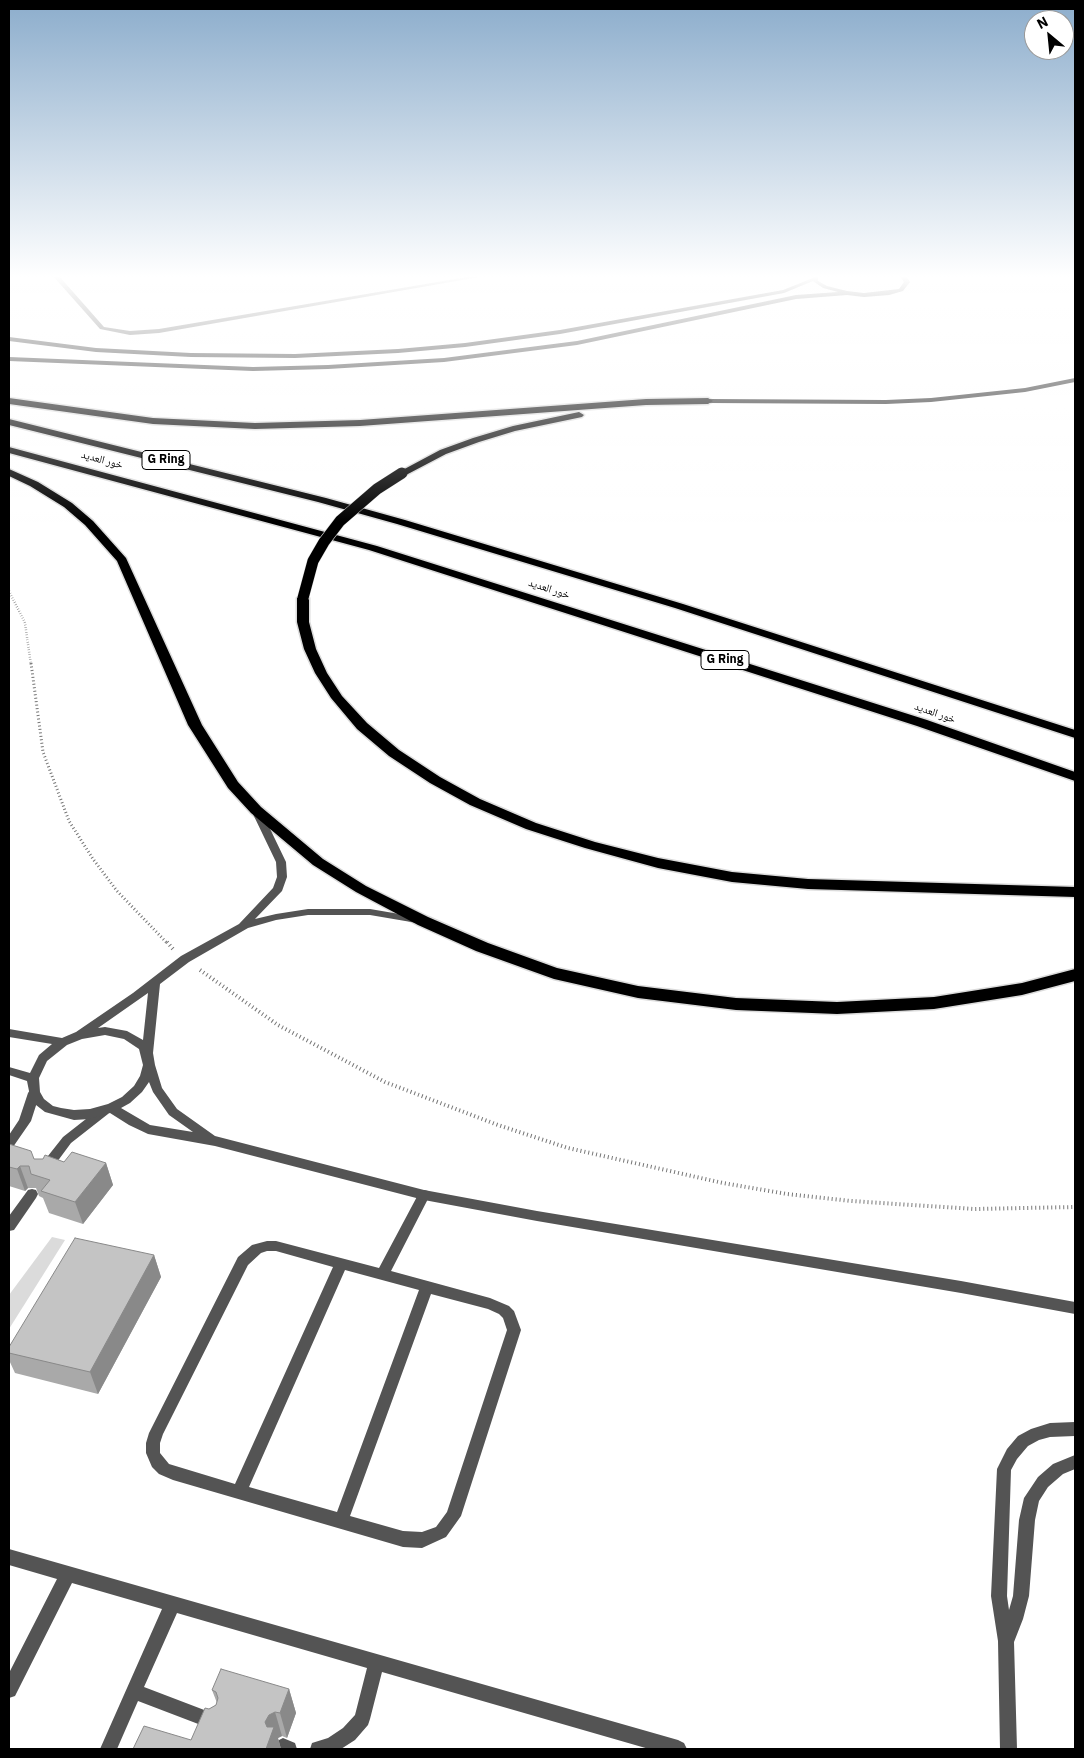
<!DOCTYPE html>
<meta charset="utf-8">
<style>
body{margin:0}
#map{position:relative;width:1084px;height:1758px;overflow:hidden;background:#fff;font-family:"IBM Plex Sans",sans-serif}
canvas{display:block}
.frame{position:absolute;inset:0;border:10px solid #000;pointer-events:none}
.north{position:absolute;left:1024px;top:10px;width:50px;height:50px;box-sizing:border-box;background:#fff;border:1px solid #999;border-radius:50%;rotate:332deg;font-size:14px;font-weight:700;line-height:20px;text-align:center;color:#000}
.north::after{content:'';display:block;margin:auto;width:18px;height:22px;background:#000;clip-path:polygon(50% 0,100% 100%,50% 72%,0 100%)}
</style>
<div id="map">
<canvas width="1084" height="1758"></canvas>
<div class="frame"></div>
<div class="north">N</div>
</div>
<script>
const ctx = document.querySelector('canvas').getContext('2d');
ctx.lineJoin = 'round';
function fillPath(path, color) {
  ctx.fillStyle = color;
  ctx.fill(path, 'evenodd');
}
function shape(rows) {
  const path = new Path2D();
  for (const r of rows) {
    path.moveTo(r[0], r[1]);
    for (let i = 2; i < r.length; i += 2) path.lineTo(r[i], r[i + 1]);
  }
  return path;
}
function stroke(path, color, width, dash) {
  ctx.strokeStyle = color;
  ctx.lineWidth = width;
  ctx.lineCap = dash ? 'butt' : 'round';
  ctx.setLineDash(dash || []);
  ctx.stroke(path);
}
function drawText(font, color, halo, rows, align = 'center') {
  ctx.font = font + ' "IBM Plex Sans","Noto Naskh Arabic",sans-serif';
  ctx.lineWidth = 4.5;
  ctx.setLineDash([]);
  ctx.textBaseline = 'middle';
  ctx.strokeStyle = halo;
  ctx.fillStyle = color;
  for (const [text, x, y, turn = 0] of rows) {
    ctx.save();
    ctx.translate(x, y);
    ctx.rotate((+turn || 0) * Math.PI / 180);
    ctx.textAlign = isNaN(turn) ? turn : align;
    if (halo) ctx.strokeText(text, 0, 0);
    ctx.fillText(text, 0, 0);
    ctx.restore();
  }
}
fillPath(shape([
 [52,1237,65,1240,9,1329,9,1295]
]), '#dbdbdb');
const motorway = shape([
 [9,398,153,418,255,423,360,420,646,399,708,398,713,401,708,404,646,405,360,426,255,429,153,424,9,404,9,398],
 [579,412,584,415,582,417,515,431,479,442,446,454,406,475,402,476,397,473,440,450,473,438,513,426,579,412],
 [9,419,326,498,405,520,683,604,1075,730,1075,738,675,608,397,524,318,502,9,425,9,419],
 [9,447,377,546,927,720,1075,772,1075,781,917,726,369,550,9,453,9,447],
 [9,469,38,482,72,503,93,521,126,558,202,725,238,782,261,807,323,859,366,886,428,917,488,943,557,968,638,986,736,998,837,1002,934,997,1022,983,1075,969,1075,981,1022,995,934,1009,837,1014,736,1010,638,998,554,979,476,951,418,925,356,892,313,865,251,813,228,788,188,725,117,561,85,525,64,507,30,486,9,476,9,469],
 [303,595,309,598,309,622,316,649,327,673,342,696,367,723,399,750,440,777,480,799,536,823,595,842,658,858,732,872,808,879,1075,887,1075,897,808,889,732,882,658,868,585,848,526,829,470,805,430,783,389,756,357,729,331,698,315,673,304,649,297,622,297,598,303,595]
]);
stroke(motorway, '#dbdbdb', 3);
stroke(shape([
 [9,591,25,623,31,665]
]), '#767676', 2.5, [0.5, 2]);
stroke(shape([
 [31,663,43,752,69,821,93,859,117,891,168,944]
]), '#767676', 3, [1, 2.5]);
stroke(shape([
 [167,942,173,949],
 [200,970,278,1025,385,1082,498,1125,568,1148,723,1183,787,1194,851,1201,974,1209,1075,1207]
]), '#767676', 4, [1, 3]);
fillPath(shape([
 [34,1089,38,1090,40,1093,31,1121,13,1147,9,1149,9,1135,19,1120,28,1093,30,1090,34,1089],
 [104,1106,108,1108,110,1111,108,1114,71,1143,54,1166,51,1172,47,1174,43,1172,41,1169,44,1161,63,1137,100,1108,104,1106],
 [32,1189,36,1190,38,1194,36,1198,14,1230,9,1231,9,1216,28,1190,32,1189],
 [424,1190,428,1191,430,1195,391,1271,490,1298,509,1306,514,1311,521,1330,461,1516,446,1537,422,1548,403,1547,173,1480,159,1474,152,1467,146,1453,146,1443,149,1433,238,1257,252,1245,267,1241,276,1241,379,1268,420,1191,424,1190],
 [267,1251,276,1251,333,1267,235,1484,169,1464,160,1453,160,1443,163,1434,248,1265,261,1253,267,1251],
 [345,1270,419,1290,337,1512,249,1487,345,1270],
 [431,1294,488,1309,499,1314,503,1318,507,1330,447,1512,436,1527,422,1532,403,1531,350,1516,431,1294],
 [1075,1422,1075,1436,1050,1437,1039,1440,1028,1446,1017,1459,1011,1470,1007,1596,1009,1610,1013,1596,1019,1520,1024,1498,1038,1477,1053,1464,1075,1455,1075,1469,1063,1474,1048,1487,1039,1501,1035,1520,1029,1596,1023,1619,1014,1642,1017,1749,1000,1749,998,1641,991,1596,997,1469,1007,1449,1018,1436,1031,1429,1050,1423,1075,1422],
 [9,1549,678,1740,684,1743,687,1749,649,1749,382,1672,370,1719,368,1725,355,1740,341,1749,310,1749,312,1743,328,1738,343,1728,355,1715,367,1668,177,1613,144,1687,220,1716,222,1722,220,1728,214,1730,138,1701,117,1749,100,1749,162,1609,72,1583,15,1696,9,1698,9,1673,57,1579,9,1565,9,1549],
 [283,1738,295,1743,297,1749,275,1749,274,1747,277,1741,283,1738]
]), '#545454');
fillPath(shape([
 [53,276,59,276,104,327,130,331,159,329,473,276,485,276,159,333,130,335,100,329,53,276],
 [257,809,262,812,286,862,287,877,282,891,255,919,276,914,308,909,370,909,417,917,422,920,417,923,370,915,308,915,276,920,248,928,189,962,160,984,153,1053,155,1065,162,1088,177,1109,215,1136,424,1190,537,1211,961,1281,1075,1302,1075,1314,961,1293,537,1221,424,1200,215,1146,148,1134,129,1125,110,1113,90,1119,74,1120,45,1112,36,1105,30,1096,27,1081,9,1075,9,1067,30,1073,39,1055,52,1044,9,1037,9,1029,62,1038,76,1032,133,993,181,956,239,924,273,888,277,877,276,862,252,812,257,809],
 [148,993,143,1040,127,1031,105,1027,98,1028,148,993],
 [105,1035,124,1039,139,1049,143,1065,140,1076,134,1086,122,1097,108,1104,90,1109,74,1110,61,1108,53,1106,44,1099,40,1092,39,1078,47,1061,67,1045,82,1039,105,1035],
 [149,1082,153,1092,169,1115,193,1132,150,1125,121,1108,130,1103,142,1092,149,1082]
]), '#545454');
fillPath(shape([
 [812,276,818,276,818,281,827,286,847,291,864,293,899,289,904,282,900,276,906,276,910,282,903,291,889,295,864,297,847,295,796,299,577,345,444,362,328,369,253,371,9,361,9,357,253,367,328,365,444,358,577,341,796,295,838,292,823,288,813,281,784,293,560,334,465,347,398,353,295,358,191,357,96,352,9,341,9,337,96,348,191,353,295,354,398,349,465,343,560,330,783,290,813,278,812,276],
 [1075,378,1075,382,1025,392,931,402,886,404,708,403,705,401,708,399,886,400,931,398,1025,388,1075,378]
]), '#212121');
fillPath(motorway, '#000');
const motorwayBridge = shape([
 [303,598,313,561,324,542,340,521,377,489,402,473]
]);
stroke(motorwayBridge, '#dbdbdb', 12, []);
stroke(motorwayBridge, '#000', 11);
fillPath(shape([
 [9,1144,34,1159,64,1162,106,1163,113,1185,83,1224,49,1213,43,1198,39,1196,36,1188,28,1188,25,1191,9,1186],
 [154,1255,161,1277,98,1394,15,1373,9,1360,9,1347],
 [289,1689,296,1713,287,1738,282,1736,278,1738,281,1749,133,1749,191,1740,209,1709,216,1705,217,1703,212,1690]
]), '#a9a9a9');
fillPath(shape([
 [106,1163,113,1185,83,1224,75,1202],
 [20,1166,28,1188,25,1191,17,1169],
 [154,1255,161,1277,98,1394,90,1372],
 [289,1689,296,1713,287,1738,280,1713],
 [275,1712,282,1736,278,1738,281,1749,266,1749,265,1722,269,1715]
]), '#898989');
const building = shape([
 [9,1144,31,1151,34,1159,43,1159,45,1155,64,1162,72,1152,106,1163,75,1202,41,1191,50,1180,31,1174,29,1166,20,1166,17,1169,9,1167,9,1144],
 [75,1238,154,1255,90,1372,9,1353,9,1347,75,1238],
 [221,1669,289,1689,280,1713,275,1712,269,1715,265,1722,267,1727,274,1727,266,1749,133,1749,144,1726,191,1740,205,1708,209,1709,216,1705,218,1698,216,1692,212,1690,221,1669]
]);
fillPath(building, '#c4c4c4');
stroke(building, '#898989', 1);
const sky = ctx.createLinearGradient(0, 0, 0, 522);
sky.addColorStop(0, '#8cadcc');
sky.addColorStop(0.53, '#fff');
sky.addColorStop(1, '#ffffff00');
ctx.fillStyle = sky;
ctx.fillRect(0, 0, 1084, 522);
drawText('11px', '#000', '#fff', [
 ["خور العديد",102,460,15],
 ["خور العديد",549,589,18],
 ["خور العديد",935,713,19]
]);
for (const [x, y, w] of [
 [166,460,48],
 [725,660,48]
]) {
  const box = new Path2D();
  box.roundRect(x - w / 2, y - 9.5, w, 19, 4);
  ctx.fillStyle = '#fff';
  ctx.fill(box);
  stroke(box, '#000', 1);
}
drawText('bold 12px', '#000', null, [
 ["G Ring",166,460],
 ["G Ring",725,660]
]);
</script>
